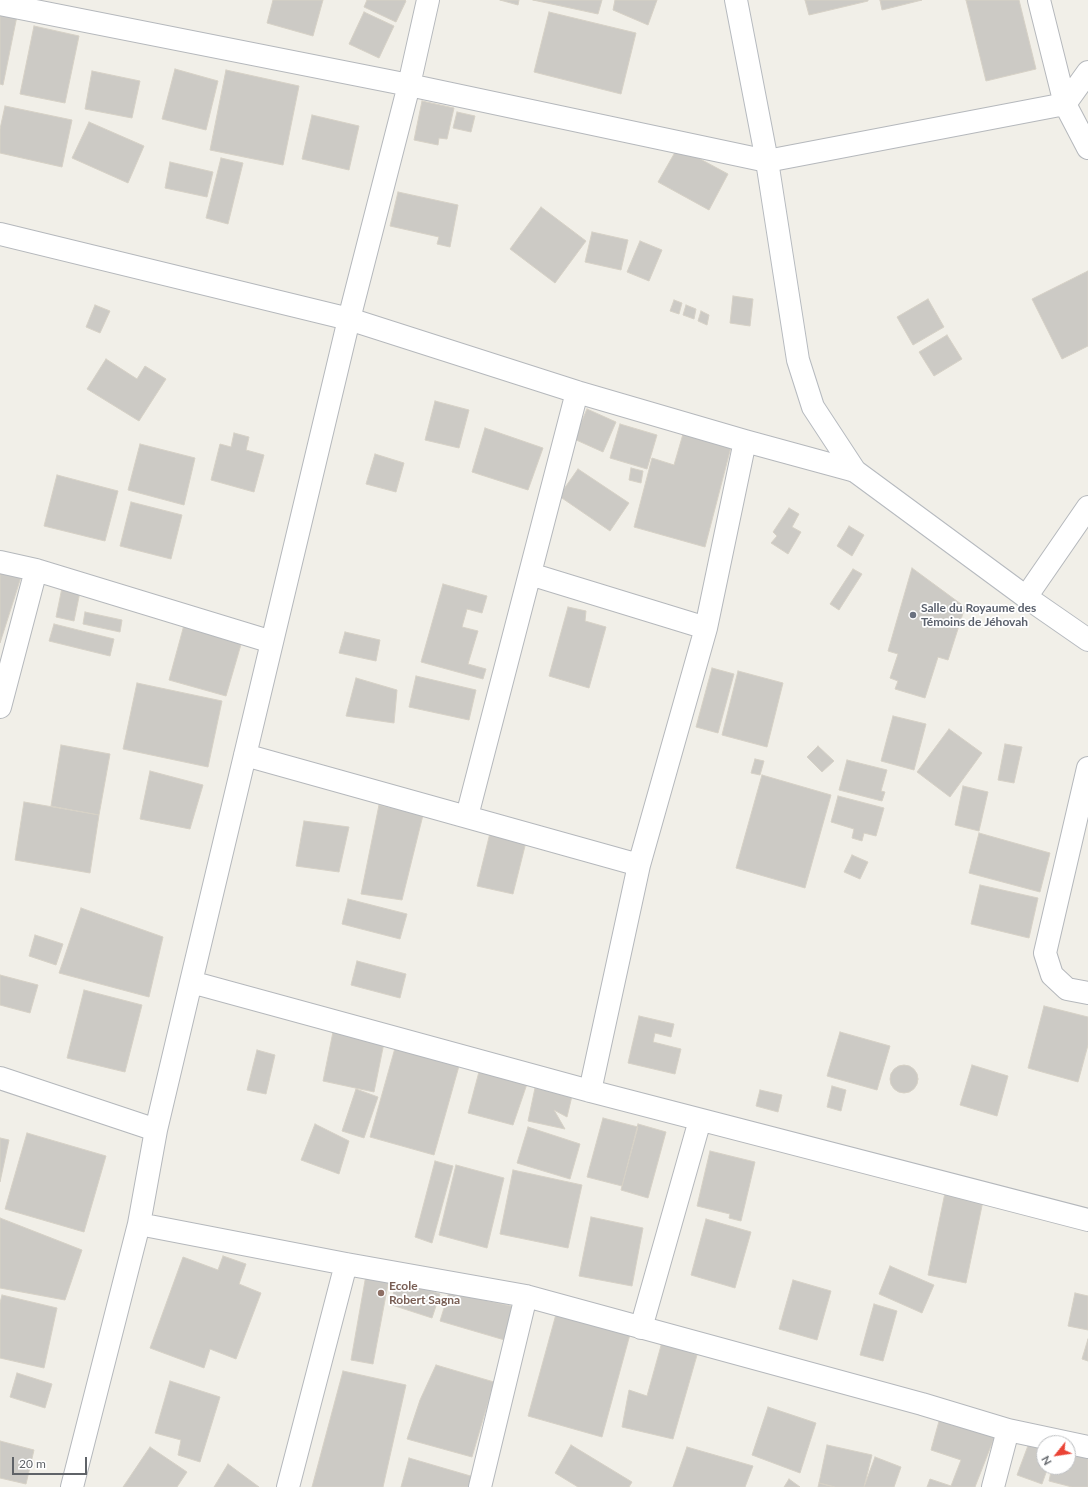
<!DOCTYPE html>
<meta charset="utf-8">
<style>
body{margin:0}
#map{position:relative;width:1088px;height:1487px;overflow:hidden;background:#f1efe8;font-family:Lato,sans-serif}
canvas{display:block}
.north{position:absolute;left:1036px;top:1435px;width:40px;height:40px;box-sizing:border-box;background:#fff;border:1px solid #bfc1c3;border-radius:50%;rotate:240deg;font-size:11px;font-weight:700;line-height:16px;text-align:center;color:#5f6368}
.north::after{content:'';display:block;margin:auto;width:14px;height:18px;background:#ea4335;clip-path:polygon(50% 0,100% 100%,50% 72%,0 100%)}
.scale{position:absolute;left:12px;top:1457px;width:75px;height:18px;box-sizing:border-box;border:2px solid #5f6368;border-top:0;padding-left:5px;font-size:12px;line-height:14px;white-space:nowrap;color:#5f6368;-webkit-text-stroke:3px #fff;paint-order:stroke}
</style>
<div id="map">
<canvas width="1088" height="1487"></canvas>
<div class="north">N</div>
<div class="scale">20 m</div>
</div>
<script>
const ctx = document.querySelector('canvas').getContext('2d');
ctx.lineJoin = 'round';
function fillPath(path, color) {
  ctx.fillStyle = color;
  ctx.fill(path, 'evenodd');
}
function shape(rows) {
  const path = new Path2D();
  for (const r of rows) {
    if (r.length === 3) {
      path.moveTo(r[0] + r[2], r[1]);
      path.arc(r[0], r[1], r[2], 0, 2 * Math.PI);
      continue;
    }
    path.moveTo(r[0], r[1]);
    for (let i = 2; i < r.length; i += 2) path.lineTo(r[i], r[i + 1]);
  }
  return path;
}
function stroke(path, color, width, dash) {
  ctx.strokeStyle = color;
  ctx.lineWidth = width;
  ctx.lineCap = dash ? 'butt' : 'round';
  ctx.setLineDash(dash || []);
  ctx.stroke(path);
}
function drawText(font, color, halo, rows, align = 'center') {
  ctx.font = font + ' Lato,sans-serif';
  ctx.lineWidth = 3.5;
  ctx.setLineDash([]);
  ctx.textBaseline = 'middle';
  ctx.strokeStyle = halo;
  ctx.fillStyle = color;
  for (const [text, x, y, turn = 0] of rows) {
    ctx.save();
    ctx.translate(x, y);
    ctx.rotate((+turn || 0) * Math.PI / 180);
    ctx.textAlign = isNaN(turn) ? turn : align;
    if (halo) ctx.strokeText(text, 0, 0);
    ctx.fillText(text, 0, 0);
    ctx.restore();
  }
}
const building = shape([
 [273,0,323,0,313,36,267,23,273,0],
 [367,0,405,0,406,1,396,22,364,7,367,0],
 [500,0,519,0,518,5,500,0],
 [533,0,602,0,598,14,533,0],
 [615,0,657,0,648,25,613,10,615,0],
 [805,0,868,0,868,1,809,15,805,0],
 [880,0,922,0,882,10,880,0],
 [966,0,1019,0,1036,69,986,81,966,0],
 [364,12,394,26,379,58,349,44,364,12],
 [549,12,636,33,621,94,534,72,549,12],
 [0,13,17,16,3,85,0,84,0,13],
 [34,26,79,36,65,103,20,94,34,26],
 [175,69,218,81,206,130,162,119,175,69],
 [226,70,299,86,283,165,210,150,226,70],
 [92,71,140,81,132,118,85,109,92,71],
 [422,101,454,108,447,139,439,138,438,145,414,140,422,101],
 [5,106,72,120,62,167,0,153,0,129,5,106],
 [457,112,475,116,471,132,453,128,457,112],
 [312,115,359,126,349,170,302,159,312,115],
 [89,122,144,146,128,183,72,158,89,122],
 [678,147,728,174,709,210,658,182,678,147],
 [221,158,243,163,228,224,206,218,221,158],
 [170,162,213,172,207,197,165,188,170,162],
 [398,192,458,205,450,247,437,244,439,237,390,226,398,192],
 [541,207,586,241,555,283,510,249,541,207],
 [592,232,628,240,621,270,585,262,592,232],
 [640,241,662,250,649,281,627,272,640,241],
 [1088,271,1088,346,1062,359,1032,299,1088,271],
 [733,296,753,299,750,326,730,323,733,296],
 [928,299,944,327,913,345,897,317,928,299],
 [674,300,682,303,679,314,670,311,674,300],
 [95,305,110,311,100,333,86,327,95,305],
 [686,305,696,309,694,319,683,315,686,305],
 [701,311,709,315,707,325,698,321,701,311],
 [947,335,962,359,934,376,919,352,947,335],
 [106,359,137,379,145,366,166,379,139,421,87,389,106,359],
 [435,401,469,410,459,448,425,440,435,401],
 [587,409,616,422,603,452,574,439,587,409],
 [620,424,657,435,647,469,610,458,620,424],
 [485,428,543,448,528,490,472,472,485,428],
 [234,433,249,437,246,450,264,455,254,492,211,480,220,444,231,447,234,433],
 [683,434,731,447,705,547,634,527,652,458,674,465,683,434],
 [140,444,195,458,184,505,128,490,140,444],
 [375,454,404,463,396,492,366,484,375,454],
 [631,468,643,471,641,483,629,480,631,468],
 [578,469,629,503,610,531,559,496,578,469],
 [57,475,118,491,105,541,44,526,57,475],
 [131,502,182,515,171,559,120,546,131,502],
 [789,508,799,514,792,527,801,532,788,554,771,543,777,536,773,532,789,508],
 [849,526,864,535,852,556,837,546,849,526],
 [0,567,22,574,0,643,0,567],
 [912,568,965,607,948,660,938,657,925,698,895,689,898,681,890,678,898,654,888,651,912,568],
 [853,569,862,574,839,610,830,604,853,569],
 [63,583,81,587,74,621,56,617,63,583],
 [443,584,487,596,482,613,467,609,462,627,478,631,468,664,486,669,483,679,421,662,443,584],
 [568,607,586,611,585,621,606,627,589,688,549,676,568,607],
 [85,612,122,620,120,632,83,624,85,612],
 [54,624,114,639,110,656,49,641,54,624],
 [184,625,242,641,226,696,169,680,184,625],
 [345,632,380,640,376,661,339,653,345,632],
 [712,668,734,674,718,733,696,727,712,668],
 [738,671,783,683,767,747,722,735,738,671],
 [416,676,476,690,469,720,409,707,416,676],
 [356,678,397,690,394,723,346,716,356,678],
 [137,683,222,701,208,767,123,749,137,683],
 [893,716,926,724,914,770,881,761,893,716],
 [949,729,982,753,950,797,917,772,949,729],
 [1005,744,1022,747,1014,783,998,780,1005,744],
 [61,745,110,754,99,815,51,806,61,745],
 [818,746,834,761,822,772,807,757,818,746],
 [755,759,764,761,760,775,751,773,755,759],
 [847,760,887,770,881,791,885,792,882,801,839,790,847,760],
 [150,771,203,785,190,829,140,819,150,771],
 [762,775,831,795,805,888,736,868,762,775],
 [963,786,988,792,979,831,955,825,963,786],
 [838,796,884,808,876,836,864,833,862,841,852,838,854,829,831,822,838,796],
 [24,802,99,815,90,873,15,860,24,802],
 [379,805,423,815,402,900,361,894,379,805],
 [304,821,349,827,339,872,296,866,304,821],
 [490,833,526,842,513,894,477,886,490,833],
 [979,833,1050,853,1040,892,969,873,979,833],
 [852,855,868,862,860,879,844,872,852,855],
 [980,885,1038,898,1029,938,971,924,980,885],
 [348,899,407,914,400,939,342,924,348,899],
 [81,908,163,937,149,997,59,973,81,908],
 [35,935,63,944,56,965,29,956,35,935],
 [357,961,406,974,400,998,351,985,357,961],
 [0,975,38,985,30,1013,0,1005,0,975],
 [84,990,142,1005,125,1072,67,1058,84,990],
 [1044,1006,1088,1017,1088,1045,1078,1082,1028,1068,1044,1006],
 [639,1016,674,1024,671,1037,655,1033,653,1042,681,1049,675,1074,628,1063,639,1016],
 [334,1027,385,1038,374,1092,323,1081,334,1027],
 [840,1032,890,1046,877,1090,827,1076,840,1032],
 [395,1048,459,1066,434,1155,370,1137,395,1048],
 [257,1050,275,1055,266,1094,247,1090,257,1050],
 [904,1079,14],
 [972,1065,1008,1076,997,1116,960,1105,972,1065],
 [480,1068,528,1081,513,1125,468,1113,480,1068],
 [832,1086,846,1090,841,1111,827,1107,832,1086],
 [535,1088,572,1096,567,1117,554,1110,565,1129,528,1121,535,1088],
 [356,1089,378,1097,364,1138,342,1131,356,1089],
 [760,1090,782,1095,778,1112,756,1106,760,1090],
 [603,1118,638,1127,622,1186,587,1177,603,1118],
 [315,1124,349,1141,339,1174,301,1160,315,1124],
 [638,1124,666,1132,648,1198,621,1190,638,1124],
 [528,1127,580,1144,570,1179,517,1163,528,1127],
 [27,1133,106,1156,84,1232,5,1209,27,1133],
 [0,1138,9,1140,0,1182,0,1138],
 [710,1151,755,1162,741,1221,729,1218,730,1214,697,1206,710,1151],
 [435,1161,453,1166,432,1243,415,1237,435,1161],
 [456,1165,504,1178,487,1248,439,1235,456,1165],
 [513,1170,582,1185,568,1248,500,1234,513,1170],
 [946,1188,984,1196,966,1283,928,1275,946,1188],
 [591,1217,643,1228,632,1286,579,1276,591,1217],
 [0,1218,82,1250,65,1300,0,1288,0,1218],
 [706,1219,751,1232,735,1288,691,1275,706,1219],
 [223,1256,246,1264,239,1284,261,1293,236,1359,210,1349,204,1368,150,1348,183,1257,218,1270,223,1256],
 [890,1266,934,1285,922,1313,879,1294,890,1266],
 [366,1275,389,1279,373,1364,351,1360,366,1275],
 [395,1279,440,1294,432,1318,392,1305,395,1279],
 [793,1280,831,1291,817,1340,779,1329,793,1280],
 [449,1292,515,1307,508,1341,440,1321,449,1292],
 [1075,1293,1088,1296,1088,1330,1068,1326,1075,1293],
 [2,1295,57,1308,44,1368,0,1358,0,1303,2,1295],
 [874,1304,897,1311,883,1361,860,1355,874,1304],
 [558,1307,632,1327,602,1437,528,1416,558,1307],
 [1088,1339,1088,1361,1082,1359,1088,1339],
 [662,1342,697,1355,673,1439,622,1427,629,1390,647,1396,662,1342],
 [436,1365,494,1382,472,1457,407,1439,420,1400,436,1365],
 [343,1371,406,1385,383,1487,312,1487,343,1371],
 [17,1373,52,1384,45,1408,10,1397,17,1373],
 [170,1381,220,1397,200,1462,178,1455,181,1440,155,1433,170,1381],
 [768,1407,816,1423,800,1473,752,1455,768,1407],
 [941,1414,996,1433,975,1487,927,1487,930,1479,951,1486,961,1460,931,1450,941,1414],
 [0,1441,34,1450,26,1484,0,1478,0,1441],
 [1029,1443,1044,1449,1044,1467,1048,1467,1042,1484,1017,1475,1029,1443],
 [571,1445,632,1482,629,1487,578,1487,555,1473,571,1445],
 [827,1445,872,1455,864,1487,835,1487,819,1483,827,1445],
 [150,1447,187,1472,177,1487,123,1487,150,1447],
 [687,1447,753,1466,745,1487,673,1487,687,1447],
 [1068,1453,1088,1458,1088,1487,1072,1487,1049,1481,1052,1467,1068,1467,1068,1453],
 [875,1457,901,1467,894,1487,864,1487,875,1457],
 [409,1458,474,1477,471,1487,401,1487,409,1458],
 [228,1464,259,1487,214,1487,228,1464],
 [789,1479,800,1487,784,1487,789,1479],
 [819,1483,834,1487,818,1487,819,1483]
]);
fillPath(building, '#cccac5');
stroke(building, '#d6d1c6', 1);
const street = shape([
 [1039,0,1065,104,1088,148],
 [0,4,409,85,767,161,1065,104,1088,72],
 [0,234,349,319,577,392,745,441,855,471],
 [0,562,36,570,272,642],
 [530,574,706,628],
 [1026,597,1088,507],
 [0,707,36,570],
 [245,755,639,865],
 [1088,768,1045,953,1052,975,1067,989,1088,993],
 [467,816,577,392],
 [191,982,590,1091,1088,1220],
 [0,1078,156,1130],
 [590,1091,639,865,706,628,745,441],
 [139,1224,346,1264,526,1296,922,1404,1008,1430,1088,1447],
 [641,1328,700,1120],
 [72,1487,139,1224,156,1130,191,982,349,319,409,85,428,0],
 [288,1487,346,1264],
 [480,1487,526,1296],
 [993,1487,1008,1430]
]);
const secondary = shape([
 [736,0,767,161,798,360,813,407,855,471,1026,597,1088,640]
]);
stroke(street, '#b5b8bc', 24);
stroke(secondary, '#b6babf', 24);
stroke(street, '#fff', 22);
stroke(secondary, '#fff', 22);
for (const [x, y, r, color] of [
 [913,615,4,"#6b7280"],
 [381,1293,4,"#8d6e63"]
]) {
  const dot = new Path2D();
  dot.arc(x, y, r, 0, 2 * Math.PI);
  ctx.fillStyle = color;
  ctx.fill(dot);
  stroke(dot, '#fff', 1.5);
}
drawText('bold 12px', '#5b616d', '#fff', [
 ["Salle du Royaume des",921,608],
 ["Témoins de Jéhovah",921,622]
], 'left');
drawText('bold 12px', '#785e54', '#fff', [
 ["Ecole",389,1286],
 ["Robert Sagna",389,1300]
], 'left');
</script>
